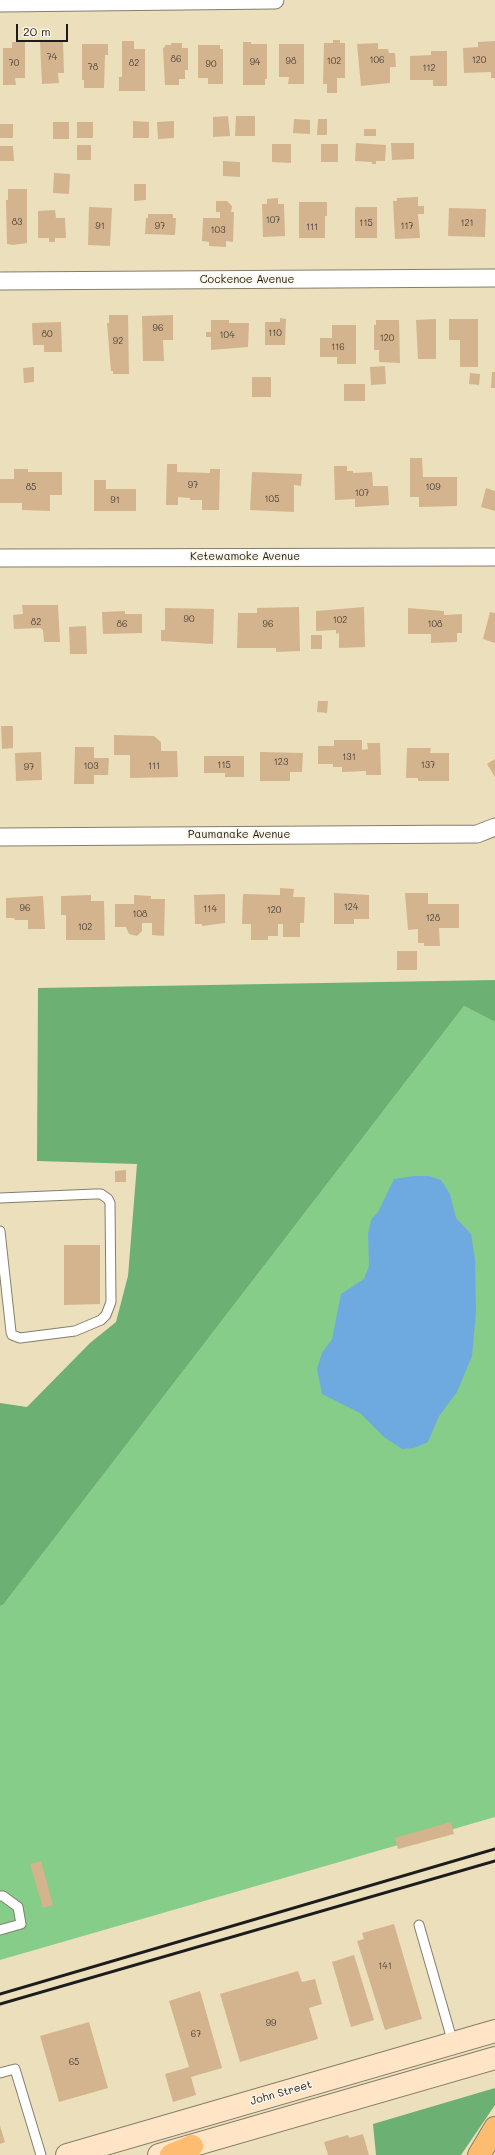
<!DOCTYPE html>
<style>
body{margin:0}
#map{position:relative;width:495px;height:2155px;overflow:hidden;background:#ecdfbc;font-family:Mali,sans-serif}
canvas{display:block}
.scale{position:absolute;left:16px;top:24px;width:52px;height:18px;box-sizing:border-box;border:2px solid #1c1c1c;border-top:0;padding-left:5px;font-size:12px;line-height:14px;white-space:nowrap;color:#1c1c1c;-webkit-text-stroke:3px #fcf5e5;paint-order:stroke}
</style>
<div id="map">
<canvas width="495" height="2155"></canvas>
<div class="scale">20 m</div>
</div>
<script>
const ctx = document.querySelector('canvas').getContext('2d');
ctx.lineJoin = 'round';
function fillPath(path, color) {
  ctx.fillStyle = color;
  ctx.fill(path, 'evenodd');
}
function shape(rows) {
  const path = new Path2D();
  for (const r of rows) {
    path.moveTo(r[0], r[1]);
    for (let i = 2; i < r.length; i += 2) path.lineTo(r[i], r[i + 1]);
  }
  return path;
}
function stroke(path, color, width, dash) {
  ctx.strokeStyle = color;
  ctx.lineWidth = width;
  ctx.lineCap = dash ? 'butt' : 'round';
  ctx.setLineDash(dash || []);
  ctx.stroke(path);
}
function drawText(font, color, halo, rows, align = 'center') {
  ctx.font = font + ' Mali,sans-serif';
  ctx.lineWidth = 3;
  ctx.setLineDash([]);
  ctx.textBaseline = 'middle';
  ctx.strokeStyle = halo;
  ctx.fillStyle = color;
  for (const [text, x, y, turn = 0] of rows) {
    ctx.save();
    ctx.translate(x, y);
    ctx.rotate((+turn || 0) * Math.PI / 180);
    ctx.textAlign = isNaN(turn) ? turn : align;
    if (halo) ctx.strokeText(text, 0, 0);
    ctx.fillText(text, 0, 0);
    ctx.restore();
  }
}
fillPath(shape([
 [464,1006,495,1022,495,1817,0,1960,0,1606,3,1605]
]), '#85cd88');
fillPath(shape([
 [495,980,495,1022,464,1006,3,1605,0,1606,0,1403,27,1407,90,1343,116,1322,128,1276,137,1164,37,1161,38,988],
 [495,2088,495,2105,461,2155,376,2155,373,2124]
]), '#6cb074');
fillPath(shape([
 [414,1176,429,1176,441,1180,450,1194,456,1218,471,1234,475,1259,476,1312,472,1356,457,1392,439,1416,428,1442,414,1448,402,1449,384,1437,360,1413,322,1394,317,1369,322,1353,332,1339,341,1294,364,1279,369,1266,368,1234,371,1220,378,1212,394,1179]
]), '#6eaadf');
fillPath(shape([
 [333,40,340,40,340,43,345,43,345,78,337,78,337,93,327,93,327,84,323,84,324,43,333,43],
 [63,41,64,73,58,73,59,83,42,84,40,42],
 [122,41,134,41,134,49,145,49,145,91,119,91,119,77,122,77],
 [495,41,495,78,491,78,491,72,464,73,463,48,478,47,478,42],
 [12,42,25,42,25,78,15,78,16,85,3,85,3,48,12,48],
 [243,42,251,42,251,44,267,44,267,79,265,79,265,85,243,85],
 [171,43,182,43,182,48,188,48,188,70,185,70,185,79,179,79,179,85,165,85,163,48,165,47,165,45,171,45],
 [378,43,378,49,388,49,389,53,395,53,396,67,390,67,390,83,361,86,357,44],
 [82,44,108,44,108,55,105,55,104,88,84,88,84,80,82,80],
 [279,44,304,44,304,84,288,84,289,77,279,77],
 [198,45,220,45,220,49,223,49,223,84,208,84,208,78,198,78],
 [431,51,447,51,447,86,433,86,433,80,410,80,410,56,431,55],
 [228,116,230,136,213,137,213,117],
 [236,116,255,116,255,136,235,136],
 [294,119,310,120,310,134,293,133],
 [318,119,327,119,327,135,317,135],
 [133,121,149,122,149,138,133,138],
 [174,121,174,138,158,139,157,122],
 [53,122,69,122,69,139,53,139],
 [77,122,93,122,93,138,77,138],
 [0,124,13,124,13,138,0,138],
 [364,129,376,129,376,136,364,136],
 [356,143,386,145,385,161,376,161,376,164,372,164,372,162,355,161],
 [391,143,414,143,414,159,392,160],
 [272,144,291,144,291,163,272,162],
 [321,144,338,144,338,162,321,162],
 [77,145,91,145,91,160,77,160],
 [0,146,13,146,14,161,0,161],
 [223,161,240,162,240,177,223,176],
 [54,173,70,174,69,194,53,193],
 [134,184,146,184,146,200,134,201],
 [8,189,27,189,27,243,13,245,7,244,6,200,8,200],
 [418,197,418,206,424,206,424,214,418,214,420,238,395,239,393,201,397,201,397,198],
 [278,198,278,204,284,204,285,236,263,237,262,204,267,204,267,199],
 [216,201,227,201,232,206,231,212,234,212,233,242,226,241,226,247,209,246,209,242,202,241,203,218,220,218,220,212,216,212],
 [299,202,327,202,327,216,325,216,325,238,299,238],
 [89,207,112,208,110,246,88,245],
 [356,207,377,207,377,238,355,238,355,209],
 [449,208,486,209,485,237,448,236],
 [55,210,56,218,65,218,66,238,55,238,55,242,49,242,49,238,38,238,38,211],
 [148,214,173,214,173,218,176,218,175,235,145,234,146,218,148,218],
 [109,315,128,315,129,374,113,374,113,371,111,371,107,323,109,323],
 [173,315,173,340,163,340,164,361,143,361,142,316],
 [280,318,286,319,285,345,265,345,265,322,280,322],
 [436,319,436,359,418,359,416,320],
 [449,319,478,319,478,367,460,367,460,340,449,340],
 [211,320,229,320,229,323,249,323,248,347,211,350,211,337,206,337,206,332,211,332],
 [376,320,399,320,400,363,379,362,379,350,374,350,374,325,376,325],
 [61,322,62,352,44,352,44,345,33,345,32,323],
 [332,325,356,325,356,364,337,364,337,357,320,357,320,338,332,338],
 [385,366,386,384,371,385,370,367],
 [34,367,34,382,24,383,23,368],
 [492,372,495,372,495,388,491,388],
 [470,373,480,374,479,385,469,384],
 [252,377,271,377,271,397,252,397],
 [344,384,365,384,365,401,344,401],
 [410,458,422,458,423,477,457,477,457,506,419,507,419,497,410,497],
 [167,464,177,464,177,472,210,473,210,469,220,469,219,510,202,510,202,500,190,500,190,498,178,497,178,505,166,505],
 [334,466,347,466,347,471,353,471,353,473,372,472,373,486,388,486,389,505,355,507,355,499,335,500],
 [14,469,28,469,28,472,62,472,62,495,50,495,50,511,22,510,22,503,0,503,0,479,14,479],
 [252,472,302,474,301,486,294,485,294,512,250,510],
 [94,480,106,480,106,489,136,489,136,511,94,511],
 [486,488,495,491,495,511,481,507],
 [22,605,58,605,60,642,44,642,43,630,40,628,14,629,13,615,23,614],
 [299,607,300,651,276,652,276,648,237,648,238,613,257,613,257,608],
 [364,607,365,647,339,648,339,633,336,634,336,630,316,631,316,611],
 [165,608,214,609,213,644,161,641,161,630,165,630],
 [408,608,444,611,444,615,462,614,462,633,457,633,457,642,431,643,431,634,408,634],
 [125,611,125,614,142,614,142,633,103,634,102,612],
 [490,612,495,613,495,643,483,639],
 [86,626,87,654,70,654,69,627],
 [311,635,322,635,322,649,311,649],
 [318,701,328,701,327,713,317,712],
 [1,726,13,726,13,748,2,749],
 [114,735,154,736,161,742,161,751,177,751,178,777,130,778,130,755,114,755],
 [334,740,362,740,362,750,368,749,367,743,380,743,381,775,366,775,366,771,342,772,342,767,333,767,333,764,318,764,318,746,334,746],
 [75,747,94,747,94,758,109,758,108,775,94,775,94,784,74,784],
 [407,748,431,748,430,753,449,753,449,781,418,781,418,778,406,778],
 [41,752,42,780,16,781,15,753],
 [260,752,303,753,302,772,290,772,290,781,260,781],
 [204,756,244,756,244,777,225,777,225,773,204,773],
 [495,759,495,777,487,764],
 [280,888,294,889,293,897,305,897,304,923,300,923,300,937,283,937,283,924,278,924,278,936,268,936,268,940,251,940,251,924,242,924,243,894,280,895],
 [334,893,369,895,369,919,354,919,354,924,334,924],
 [405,893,428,893,428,904,459,904,459,928,439,928,440,946,424,946,424,943,418,943,418,929,408,930],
 [225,894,225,923,202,926,202,924,195,924,194,895],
 [91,895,91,901,104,901,105,940,66,940,66,915,61,915,61,896],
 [134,895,151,896,151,899,165,899,164,936,152,935,152,923,142,923,142,931,137,936,129,934,126,927,115,927,115,904,134,904],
 [43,896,45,929,28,929,28,920,15,920,14,918,6,918,6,898],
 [397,951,417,951,417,970,397,970],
 [126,1170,126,1182,115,1182,115,1171],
 [64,1245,100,1245,100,1304,64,1305],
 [451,1822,454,1834,398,1849,395,1838],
 [41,1861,53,1905,43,1908,30,1864],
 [394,1924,422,2019,385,2030,357,1941,364,1939,362,1933],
 [354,1955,374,2020,351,2027,332,1962],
 [298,1971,302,1982,315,1979,322,2004,309,2008,318,2039,240,2062,220,1994],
 [200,1991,222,2068,191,2077,196,2095,173,2102,165,2074,189,2067,169,2001],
 [89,2022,108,2088,59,2102,40,2036],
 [0,2126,5,2142,0,2144],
 [363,2134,369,2155,328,2155,324,2142,348,2135,349,2138]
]), '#d4b48f');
const service = shape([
 [0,1198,95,1194,101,1194,108,1199,110,1203,111,1302,106,1315,101,1320,75,1331,20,1338,12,1335,11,1332,0,1231],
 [0,1896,3,1896,18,1907,21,1924,0,1930],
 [419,1925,453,2043],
 [0,2073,15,2069,41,2155]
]);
const minor = shape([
 [0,3,275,0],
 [0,281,495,278],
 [0,558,495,557],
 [0,837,477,834,495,827]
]);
const secondary = shape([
 [67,2155,495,2031],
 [159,2155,495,2058]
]);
const primary = shape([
 [171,2155,192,2146],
 [479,2155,495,2128]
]);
stroke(service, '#847e6c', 11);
stroke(minor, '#847e6c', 19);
stroke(secondary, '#847e6c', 24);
stroke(primary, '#847e6c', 24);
stroke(service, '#fff', 9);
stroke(minor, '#fff', 17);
stroke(secondary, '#ffe4c6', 22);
stroke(primary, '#febc70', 22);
stroke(shape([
 [0,1994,495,1849],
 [0,2004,495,1861]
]), '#1c1c1c', 3);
drawText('9px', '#4a4239', null, [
 ["74",52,57],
 ["86",176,59],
 ["106",377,60],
 ["120",479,60],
 ["98",291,61],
 ["102",334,61],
 ["94",255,62],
 ["70",14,63],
 ["82",134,63],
 ["90",211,64],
 ["78",93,67],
 ["112",429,68],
 ["107",273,220],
 ["83",17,222],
 ["115",366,223],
 ["121",467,223],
 ["91",100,226],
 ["97",160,226],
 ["117",407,226],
 ["111",312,227],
 ["103",218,230],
 ["96",158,328],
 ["110",275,333],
 ["80",47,334],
 ["104",227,335],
 ["120",387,338],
 ["92",118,341],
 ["116",338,347],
 ["97",193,485],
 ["85",31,487],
 ["109",433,487],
 ["107",362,493],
 ["105",272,499],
 ["91",115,500],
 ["90",189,619],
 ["102",340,620],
 ["82",36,622],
 ["86",122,624],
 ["96",268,624],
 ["108",435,624],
 ["131",349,757],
 ["123",281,762],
 ["115",224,765],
 ["137",428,765],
 ["103",91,766],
 ["111",154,766],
 ["97",29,767],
 ["124",351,907],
 ["96",25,908],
 ["114",210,909],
 ["120",274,910],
 ["108",140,914],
 ["128",433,918],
 ["102",85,927],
 ["141",385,1966],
 ["99",271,2023],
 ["67",196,2034],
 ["65",74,2062]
]);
drawText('11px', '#1c1c1c', '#fcf5e5', [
 ["Cockenoe Avenue",247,280],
 ["Ketewamoke Avenue",245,557],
 ["Paumanake Avenue",239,835],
 ["John Street",281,2093,-16]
]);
</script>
